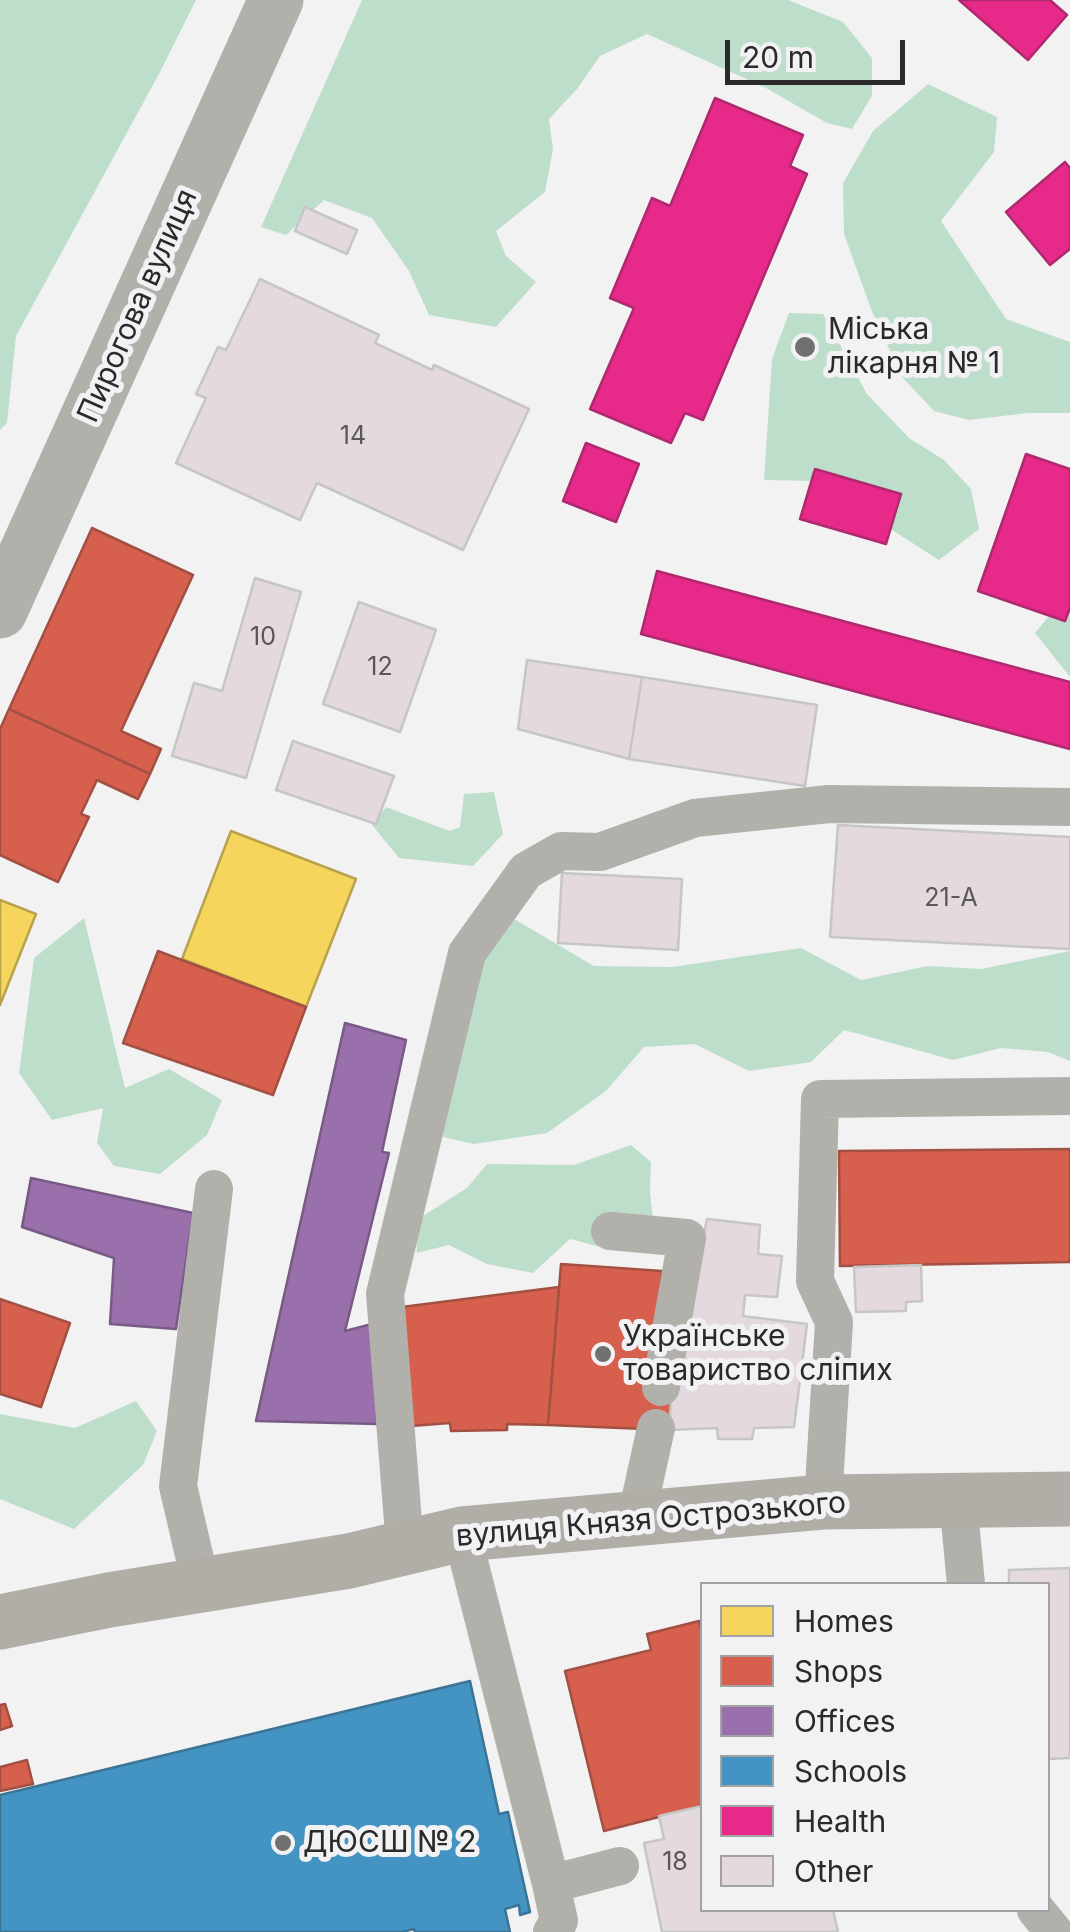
<!DOCTYPE html>
<meta charset="utf-8">
<style>
body{margin:0}
#map{position:relative;width:1070px;height:1932px;overflow:hidden;background:#f2f2f3;font-family:Inter,sans-serif}
canvas{display:block}
.legend{position:absolute;left:700px;top:1582px;width:350px;height:330px;box-sizing:border-box;background:#f2f1f4;border:2px solid #a2a1a4;margin:0;padding:12px 18px;list-style:none;font-size:30px;color:#2a2a2b}
.legend li{display:flex;align-items:center;gap:20px;height:50px}
.legend b{width:50px;border:2px solid #a2a1a4}
.scale{position:absolute;left:725px;top:40px;width:180px;height:45px;box-sizing:border-box;border:5px solid #2a2a2b;border-top:0;padding-left:12px;font-size:30px;line-height:35px;white-space:nowrap;color:#2a2a2b;-webkit-text-stroke:8px #f2f1f4;paint-order:stroke}
</style>
<div id="map">
<canvas width="1070" height="1932"></canvas>
<ul class="legend">
<li><b style="height:28px;background:#f6d55c"></b>Homes</li>
<li><b style="height:28px;background:#d6604d"></b>Shops</li>
<li><b style="height:28px;background:#9970ab"></b>Offices</li>
<li><b style="height:28px;background:#4393c3"></b>Schools</li>
<li><b style="height:28px;background:#e7298a"></b>Health</li>
<li><b style="height:28px;background:#e4d9de"></b>Other</li>
</ul>
<div class="scale">20 m</div>
</div>
<script>
const ctx = document.querySelector('canvas').getContext('2d');
ctx.lineJoin = 'round';
function fillPath(path, color) {
  ctx.fillStyle = color;
  ctx.fill(path, 'evenodd');
}
function shape(rows) {
  const path = new Path2D();
  for (const r of rows) {
    path.moveTo(r[0], r[1]);
    for (let i = 2; i < r.length; i += 2) path.lineTo(r[i], r[i + 1]);
  }
  return path;
}
function stroke(path, color, width, dash) {
  ctx.strokeStyle = color;
  ctx.lineWidth = width;
  ctx.lineCap = dash ? 'butt' : 'round';
  ctx.setLineDash(dash || []);
  ctx.stroke(path);
}
function drawText(font, color, halo, rows, align = 'center') {
  ctx.font = font + ' Inter,sans-serif';
  ctx.lineWidth = 10;
  ctx.setLineDash([]);
  ctx.textBaseline = 'middle';
  ctx.strokeStyle = halo;
  ctx.fillStyle = color;
  for (const [text, x, y, turn = 0] of rows) {
    ctx.save();
    ctx.translate(x, y);
    ctx.rotate((+turn || 0) * Math.PI / 180);
    ctx.textAlign = isNaN(turn) ? turn : align;
    if (halo) ctx.strokeText(text, 0, 0);
    ctx.fillText(text, 0, 0);
    ctx.restore();
  }
}
fillPath(shape([
 [0,0,196,0,160,72,16,336,7,423,0,430],
 [362,0,788,0,843,22,872,58,872,96,852,129,827,123,766,88,647,34,600,56,577,89,549,119,553,149,545,192,496,231,506,256,536,282,496,327,429,315,409,271,372,218,324,200,286,235,261,227],
 [928,84,997,117,994,152,941,221,1006,319,1070,342,1070,413,1028,413,969,420,934,411,902,377,871,309,844,234,843,183,873,131],
 [789,313,823,314,867,394,909,438,944,460,971,489,979,529,939,560,815,481,764,480,772,359],
 [1063,599,1070,599,1070,677,1035,633],
 [494,792,503,834,473,866,399,858,372,825,386,807,450,831,460,827,464,794],
 [84,918,125,1088,169,1069,222,1100,207,1135,160,1174,114,1166,97,1143,103,1108,52,1120,19,1073,34,958],
 [514,919,594,966,672,967,801,948,861,980,928,966,981,969,1070,951,1070,1061,1048,1052,1001,1048,953,1060,844,1030,811,1062,749,1071,695,1044,644,1047,606,1091,547,1133,474,1144,443,1137,448,970],
 [631,1145,651,1162,650,1192,654,1228,597,1246,570,1239,533,1273,487,1264,449,1245,417,1253,415,1221,467,1188,487,1164,574,1165],
 [136,1401,157,1431,143,1465,74,1529,0,1499,0,1414,75,1428]
]), '#bedecc');
const homes = shape([
 [231,831,356,879,306,1007,182,959,231,831],
 [0,900,36,914,0,1005,0,900]
]);
fillPath(homes, '#f6d55c');
stroke(homes, '#b9a24d', 2.5);
const shops = shape([
 [92,528,193,575,121,731,161,749,150,774,9,709,92,528],
 [9,709,150,774,138,799,97,780,81,814,89,817,58,882,0,855,0,729,9,709],
 [158,951,306,1007,273,1095,123,1043,158,951],
 [1070,1149,1070,1262,840,1266,839,1151,1070,1149],
 [561,1264,662,1271,653,1387,672,1388,669,1430,548,1425,561,1264],
 [559,1287,548,1425,507,1424,507,1430,451,1431,450,1423,411,1426,402,1307,559,1287],
 [0,1299,70,1323,41,1407,0,1394,0,1299],
 [699,1621,702,1634,702,1806,604,1831,565,1671,651,1650,647,1634,699,1621],
 [5,1704,12,1726,0,1730,0,1705,5,1704],
 [27,1760,33,1784,0,1791,0,1767,27,1760]
]);
fillPath(shops, '#d6604d');
stroke(shops, '#a25043', 2.5);
const offices = shape([
 [345,1023,406,1040,382,1152,389,1153,345,1331,372,1324,377,1424,256,1421,345,1023],
 [31,1178,193,1213,176,1329,110,1324,114,1258,22,1227,31,1178]
]);
fillPath(offices, '#9970ab');
stroke(offices, '#785b85', 2.5);
const schools = shape([
 [470,1681,499,1814,508,1812,530,1912,520,1915,519,1905,505,1909,510,1932,415,1932,414,1929,402,1932,0,1932,0,1795,470,1681]
]);
fillPath(schools, '#4393c3');
stroke(schools, '#3c7495', 2.5);
const health = shape([
 [959,0,1050,0,1067,15,1028,60,959,0],
 [715,98,803,135,790,166,807,174,703,420,685,413,671,443,590,409,634,308,610,298,652,198,670,206,715,98],
 [1065,162,1070,168,1070,249,1050,265,1006,212,1065,162],
 [586,443,639,464,616,522,563,501,586,443],
 [1026,454,1070,469,1070,608,1065,621,978,591,1026,454],
 [815,469,901,494,886,544,800,519,815,469],
 [657,571,1070,682,1070,749,641,634,657,571]
]);
fillPath(health, '#e7298a');
stroke(health, '#ae296e', 2.5);
const building = shape([
 [305,207,357,230,347,254,295,231,305,207],
 [260,279,379,335,375,343,432,370,434,365,529,409,463,550,317,483,300,520,176,463,206,398,196,394,218,347,226,350,260,279],
 [255,578,301,592,246,778,172,756,194,683,222,691,255,578],
 [359,602,436,630,400,732,323,704,359,602],
 [527,660,642,677,629,759,518,729,527,660],
 [642,677,817,705,805,786,629,759,642,677],
 [293,741,394,776,376,824,276,790,293,741],
 [838,825,1070,837,1070,949,830,937,838,825],
 [562,873,682,879,678,950,558,943,562,873],
 [707,1219,760,1225,758,1254,782,1256,777,1297,745,1295,743,1316,807,1324,794,1427,754,1428,752,1439,718,1439,717,1428,669,1430,672,1388,707,1219],
 [921,1265,922,1301,906,1302,906,1311,856,1312,854,1267,921,1265],
 [1070,1568,1070,1758,1048,1759,1048,1584,1009,1584,1009,1570,1070,1568],
 [702,1806,702,1910,833,1910,838,1932,662,1932,644,1843,664,1839,659,1816,702,1806]
]);
fillPath(building, '#e4d9de');
stroke(building, '#c7c6c6', 2.5);
stroke(shape([
 [610,1231,687,1238,661,1387],
 [958,1501,966,1584],
 [823,1502,834,1322,815,1281,820,1099,1070,1096],
 [636,1519,656,1428],
 [462,1534,551,1884,620,1866],
 [405,1547,385,1294,467,953,526,871,561,851,600,852,695,818,829,804,1070,807],
 [201,1585,178,1486,214,1189],
 [551,1884,559,1921,552,1932],
 [1036,1910,1054,1932]
]), '#b1b0aa', 38);
stroke(shape([
 [0,611,276,0]
]), '#b1b0aa', 55);
stroke(shape([
 [0,1622,109,1600,349,1561,462,1534,823,1502,1070,1499]
]), '#b1aea8', 55);
for (const [x, y, r, color] of [
 [805,347,12,"#707071"],
 [603,1354,10,"#707071"],
 [283,1843,10,"#707071"]
]) {
  const dot = new Path2D();
  dot.arc(x, y, r, 0, 2 * Math.PI);
  ctx.fillStyle = color;
  ctx.fill(dot);
  stroke(dot, '#f2f1f4', 4);
}
drawText('25px', '#5a5759', null, [
 ["14",353,436],
 ["10",263,637],
 ["12",380,667],
 ["21-А",951,898],
 ["18",675,1862]
]);
drawText('30px', '#2a2a2b', '#f2f1f4', [
 ["Пирогова вулиця",138,306,-66],
 ["вулиця Князя Острозького",651,1520,-5]
]);
drawText('30px', '#2a2a2b', '#f2f1f4', [
 ["Міська",828,330],
 ["лікарня № 1",828,364],
 ["Українське",623,1337],
 ["товариство сліпих",623,1371],
 ["ДЮСШ № 2",303,1843]
], 'left');
</script>
